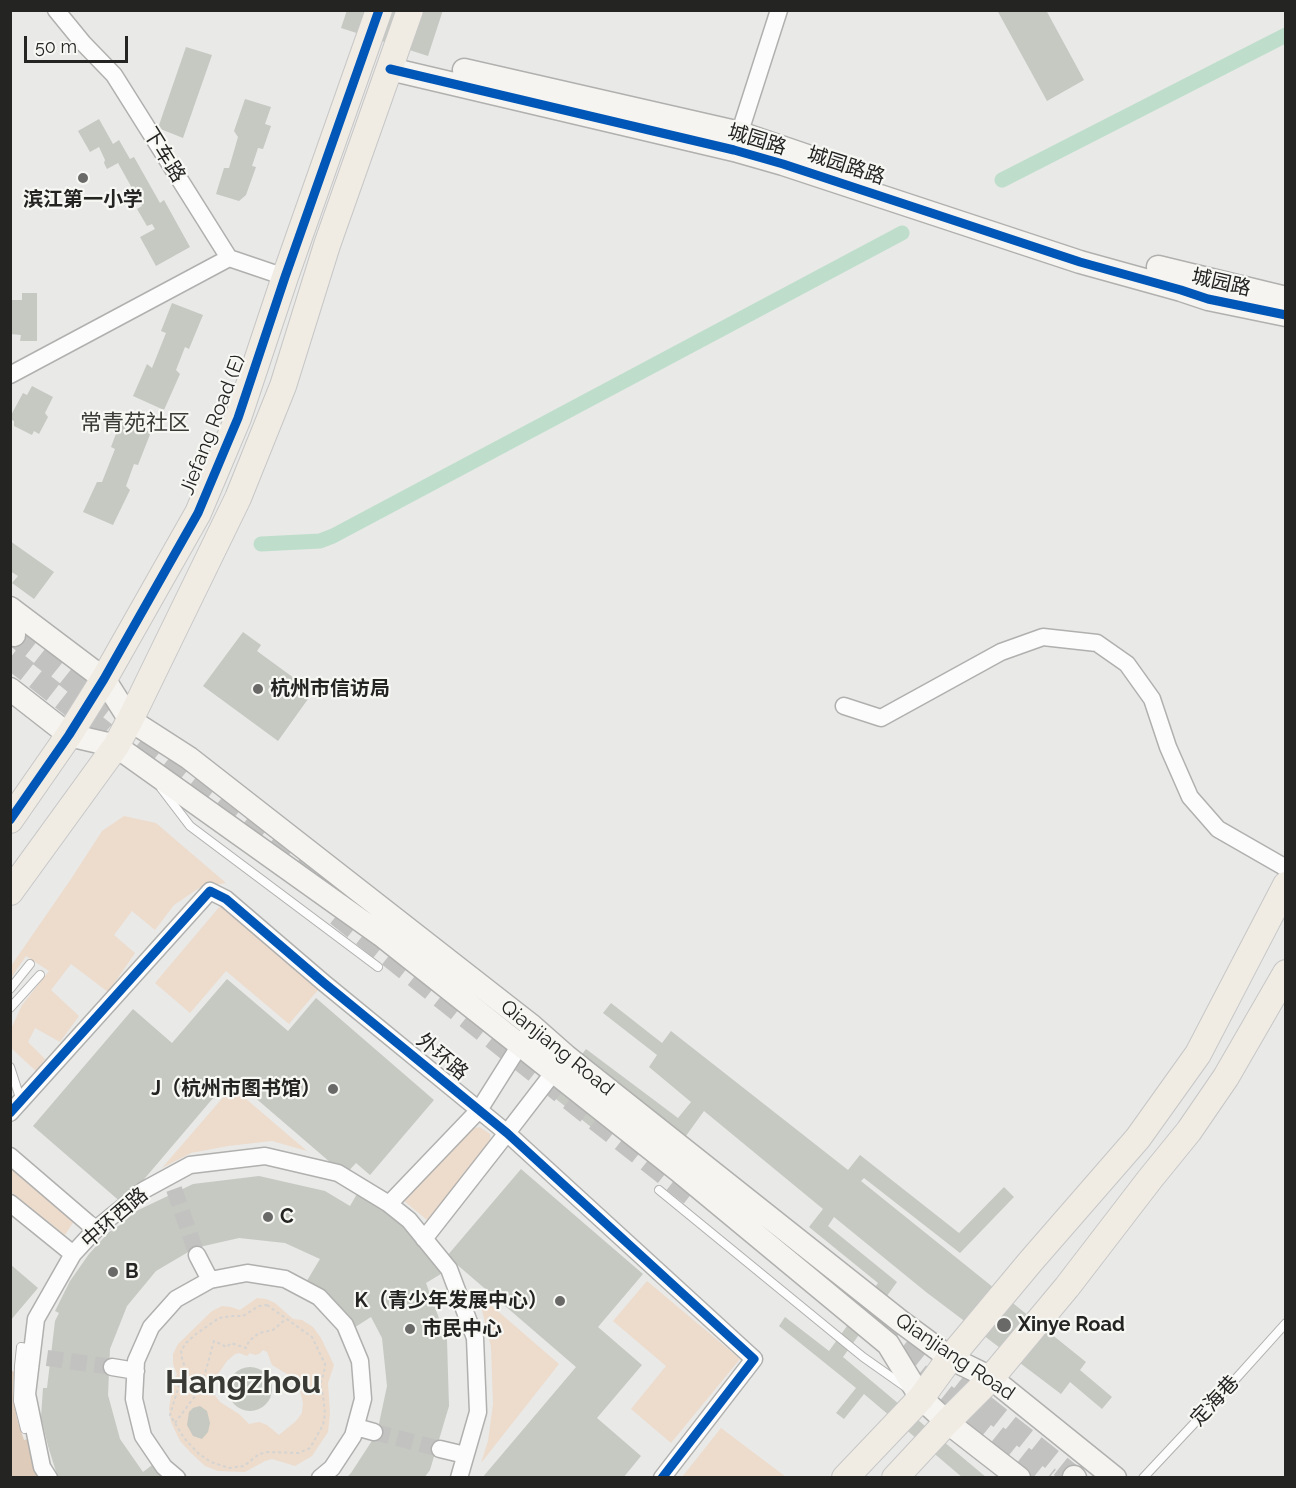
<!DOCTYPE html>
<meta charset="utf-8">
<style>
body{margin:0}
#map{position:relative;width:1296px;height:1488px;overflow:hidden;background:#e9e9e8;font-family:Raleway,sans-serif}
canvas{display:block}
.frame{position:absolute;inset:0;border:12px solid #242423;pointer-events:none}
.scale{position:absolute;left:24px;top:36px;width:104px;height:27px;box-sizing:border-box;border:3px solid #242423;border-top:0;padding-left:8px;font-size:18px;line-height:21px;white-space:nowrap;color:#242423;-webkit-text-stroke:4px #f7f7f4;paint-order:stroke}
</style>
<div id="map">
<canvas width="1296" height="1488"></canvas>
<div class="frame"></div>
<div class="scale">50 m</div>
</div>
<script>
const ctx = document.querySelector('canvas').getContext('2d');
ctx.lineJoin = 'round';
function fillPath(path, color) {
  ctx.fillStyle = color;
  ctx.fill(path, 'evenodd');
}
function shape(rows) {
  const path = new Path2D();
  for (const r of rows) {
    if (r.length === 3) {
      path.moveTo(r[0] + r[2], r[1]);
      path.arc(r[0], r[1], r[2], 0, 2 * Math.PI);
      continue;
    }
    path.moveTo(r[0], r[1]);
    for (let i = 2; i < r.length; i += 2) path.lineTo(r[i], r[i + 1]);
  }
  return path;
}
function stroke(path, color, width, dash) {
  ctx.strokeStyle = color;
  ctx.lineWidth = width;
  ctx.lineCap = dash ? 'butt' : 'round';
  ctx.setLineDash(dash || []);
  ctx.stroke(path);
}
function drawText(font, color, halo, rows, align = 'center') {
  ctx.font = font + ' Raleway,"Noto Sans SC",sans-serif';
  ctx.lineWidth = 4.5;
  ctx.setLineDash([]);
  ctx.textBaseline = 'middle';
  ctx.strokeStyle = halo;
  ctx.fillStyle = color;
  for (const [text, x, y, turn = 0] of rows) {
    ctx.save();
    ctx.translate(x, y);
    ctx.rotate((+turn || 0) * Math.PI / 180);
    ctx.textAlign = isNaN(turn) ? turn : align;
    if (halo) ctx.strokeText(text, 0, 0);
    ctx.fillText(text, 0, 0);
    ctx.restore();
  }
}
fillPath(shape([
 [124,816,156,823,226,883,199,888,174,905,155,930,132,911,114,935,135,953,108,992,71,964,51,990,79,1016,60,1042,35,1028,28,1042,45,1059,36,1071,12,1049,11,1029,22,1005,49,971,26,956,11,978,11,966,71,879,102,831],
 [226,899,324,983,289,1024,226,971,190,1013,155,983],
 [232,1087,307,1151,272,1141,228,1146,191,1153,162,1168],
 [480,1127,490,1134,491,1146,427,1220,404,1201,470,1129],
 [10,1164,74,1221,65,1235,11,1192],
 [647,1281,740,1359,671,1443,631,1409,666,1366,613,1321],
 [478,1294,559,1364,481,1463,488,1441,493,1404,491,1347],
 [257,1298,266,1299,275,1303,293,1319,302,1320,313,1327,321,1338,334,1365,328,1383,330,1414,328,1432,312,1456,295,1466,272,1459,265,1461,245,1472,218,1471,205,1466,191,1453,180,1441,171,1422,169,1408,172,1390,177,1374,173,1364,173,1354,178,1344,212,1311,222,1306,231,1307,240,1310],
 [263,1350,267,1352,272,1365,287,1374,300,1390,303,1403,302,1413,296,1421,279,1435,267,1425,259,1422,249,1424,239,1414,220,1402,213,1393,213,1383,218,1374,227,1361,235,1354,239,1353,247,1356,250,1353,255,1355,259,1354],
 [721,1428,786,1477,682,1477]
]), '#eddbcb');
fillPath(shape([
 [10,1369,14,1372,13,1393,17,1419,24,1440,29,1439,39,1477,11,1477]
]), '#dfcbb9');
stroke(shape([
 [1002,180,1286,35],
 [261,544,320,541,333,536,902,233]
]), '#bedecb', 15);
fillPath(shape([
 [347,10,443,10,428,56,341,28],
 [997,10,1046,10,1084,80,1047,101],
 [186,47,212,55,183,138,158,128],
 [245,99,271,107,265,124,271,126,263,149,258,148,252,166,256,167,246,195,239,201,216,194,224,168,229,168,238,137,234,131],
 [99,119,113,144,119,140,130,159,134,157,160,203,164,200,190,247,156,266,140,237,155,229,152,224,147,226,137,209,142,206,118,163,107,169,104,163,105,160,99,147,90,152,78,131],
 [22,293,37,293,37,341,20,341,21,335,10,334,10,300,22,300],
 [172,303,203,315,189,349,185,347,176,370,180,374,164,410,133,396,147,364,152,368,166,333,161,331],
 [32,386,53,397,45,413,48,417,39,434,34,431,32,435,14,426,14,421,10,419,10,417,23,393,27,395],
 [121,420,151,432,138,465,134,464,126,486,130,490,113,525,83,512,97,482,102,482,115,449,111,447],
 [10,541,54,572,34,599,12,583,18,576,10,571],
 [243,632,261,645,257,651,313,692,278,741,203,686],
 [227,979,288,1031,316,998,434,1100,370,1175,356,1163,345,1175,231,1077,123,1204,33,1126,133,1009,172,1043],
 [611,1003,662,1043,671,1031,848,1170,860,1155,959,1233,1004,1187,1014,1197,960,1253,864,1178,861,1181,1086,1362,1080,1370,1112,1397,1102,1409,1070,1382,1061,1394,926,1292,834,1217,828,1226,897,1282,843,1357,987,1478,963,1478,864,1394,844,1419,836,1413,856,1388,779,1326,785,1317,829,1351,878,1283,809,1227,823,1209,704,1111,683,1140,587,1068,566,1096,597,1120,591,1127,551,1095,586,1049,678,1118,691,1102,649,1067,657,1055,603,1013],
 [521,1169,643,1274,598,1327,642,1365,597,1418,641,1456,623,1478,482,1478,576,1367,447,1256],
 [259,1176,325,1191,350,1206,361,1187,389,1204,449,1269,426,1283,447,1340,449,1406,430,1470,424,1478,346,1478,351,1473,377,1433,387,1386,382,1338,371,1317,349,1331,299,1294,320,1259,285,1243,239,1238,195,1248,156,1271,127,1306,110,1349,108,1395,120,1439,143,1472,164,1456,189,1478,58,1478,48,1446,41,1417,43,1388,47,1388,55,1321,59,1313,55,1311,70,1281,89,1254,109,1232,120,1225,132,1213,193,1184],
 [10,1264,38,1288,10,1321],
 [250,1389,22],
 [200,1406,207,1411,210,1423,208,1432,202,1439,193,1436,187,1425,189,1412,193,1408]
]), '#c5c9c2');
stroke(shape([
 [174,1189,197,1255],
 [47,1358,112,1367],
 [374,1432,440,1449]
]), '#c2c2c1', 16, [16, 8]);
stroke(shape([
 [14,635,342,896],
 [10,658,127,750],
 [337,915,697,1200],
 [854,1302,1074,1477],
 [919,1374,1049,1478]
]), '#c2c2c1', 22, [22, 11]);
const lane = shape([
 [161,788,190,826,378,967],
 [10,989,30,964],
 [10,1008,40,975],
 [10,1067,21,1101],
 [659,1190,863,1357,907,1388],
 [32,1349,21,1347,19,1366,18,1401,25,1429,34,1426],
 [1143,1478,1232,1383,1286,1323]
]);
const street = shape([
 [56,10,83,43,114,75,229,258,285,277],
 [736,144,779,10],
 [10,375,229,258],
 [844,706,881,718,1001,652,1043,637,1097,643,1127,664,1152,699,1168,747,1190,797,1218,829,1286,868],
 [10,1113,210,891,226,899,324,983,507,1133,754,1359,662,1478],
 [10,1156,88,1223,96,1229],
 [10,1203,73,1254],
 [389,1204,479,1110,525,1037],
 [424,1239,507,1133,560,1064],
 [197,1255,210,1280],
 [112,1367,136,1371],
 [356,1427,374,1432],
 [440,1449,465,1455],
 [49,1478,42,1467,27,1394,36,1319,73,1254,96,1229,144,1190,190,1165,265,1156,338,1173,389,1204,409,1220,449,1269,475,1338,478,1412,459,1478],
 [177,1478,164,1467,143,1436,134,1399,136,1361,151,1327,176,1299,210,1280,247,1273,285,1279,319,1297,345,1325,360,1361,363,1399,353,1436,332,1468,320,1478]
]);
const secondary = shape([
 [390,69,734,150,783,164,1080,262,1181,290,1208,299,1286,315],
 [464,70,740,133,813,158],
 [1158,267,1286,298],
 [10,608,104,679,130,720,189,758,532,1026,566,1056,900,1321,950,1358,991,1378,1115,1478],
 [10,632,14,635],
 [10,689,69,735,116,746,381,935,679,1171,888,1344,921,1398,947,1422,1019,1478],
 [1074,1477,1075,1478]
]);
const primary = shape([
 [10,820,69,735,104,679,198,513,238,418,285,277,379,10],
 [10,892,116,746,130,720,238,498,283,386,327,245,410,10],
 [845,1478,921,1398,950,1358,1031,1261,1138,1138,1198,1054,1286,885],
 [895,1478,947,1422,991,1378,1067,1287,1150,1179,1189,1131,1226,1077,1286,973]
]);
stroke(lane, '#b0b0af', 10);
stroke(street, '#b0b0af', 19);
stroke(secondary, '#b0b0af', 25);
stroke(primary, '#c7c7c7', 28);
stroke(shape([
 [267,1305,312,1337,325,1364,324,1373,320,1384,323,1395,325,1414,323,1425,310,1448,299,1453,268,1452,259,1454,244,1466,229,1468,211,1462,199,1454,184,1438,170,1415,179,1385,186,1371,182,1358,181,1351,186,1343,196,1334,219,1318,231,1316,243,1316,259,1306,267,1305],
 [175,1423,201,1388,214,1341,227,1347,231,1343,246,1348,249,1341,259,1333,273,1330,286,1319]
]), '#d4d4d3', 2, [3, 3]);
stroke(lane, '#fcfcfc', 8);
stroke(street, '#fcfcfc', 16);
stroke(secondary, '#f6f4f0', 22);
stroke(primary, '#f0ece4', 26);
stroke(shape([
 [390,69,734,150,783,164,1080,262,1181,290,1208,299,1286,315],
 [10,820,69,735,104,679,198,513,238,418,285,277,379,10],
 [10,1113,210,891,226,899,324,983,507,1133,754,1359,662,1478]
]), '#0057b8', 9);
for (const [x, y, r, color] of [
 [83,178,6,"#696968"],
 [258,689,6,"#696968"],
 [333,1089,6,"#696968"],
 [268,1217,6,"#696968"],
 [113,1272,6,"#696968"],
 [560,1301,6,"#696968"],
 [1004,1325,8,"#696968"],
 [410,1329,6,"#696968"]
]) {
  const dot = new Path2D();
  dot.arc(x, y, r, 0, 2 * Math.PI);
  ctx.fillStyle = color;
  ctx.fill(dot);
  stroke(dot, '#f7f7f4', 2);
}
drawText('20px', '#242423', '#f7f7f4', [
 ["城园路",757,140,17],
 ["下车路",164,155,58],
 ["城园路路",846,166,18],
 ["城园路",1221,283,13],
 ["Jiefang Road (E)",213,425,-69],
 ["Qianjiang Road",557,1048,39],
 ["外环路",442,1057,40],
 ["中环西路",115,1218,-41],
 ["Qianjiang Road",955,1357,34],
 ["定海巷",1215,1401,-47]
]);
drawText('bold 20px', '#242423', '#f7f7f4', [
 ["滨江第一小学",83,200,"center"],
 ["杭州市信访局",270,689],
 ["J（杭州市图书馆）",321,1089,"right"],
 ["C",280,1217],
 ["B",125,1272],
 ["K（青少年发展中心）",548,1301,"right"],
 ["Xinye Road",1018,1325],
 ["市民中心",422,1329]
], 'left');
drawText('22px', '#393936', '#f7f7f4', [
 ["常青苑社区",135,423]
]);
drawText('bold 32px', '#393936', '#f7f7f4', [
 ["Hangzhou",243,1383]
]);
</script>
